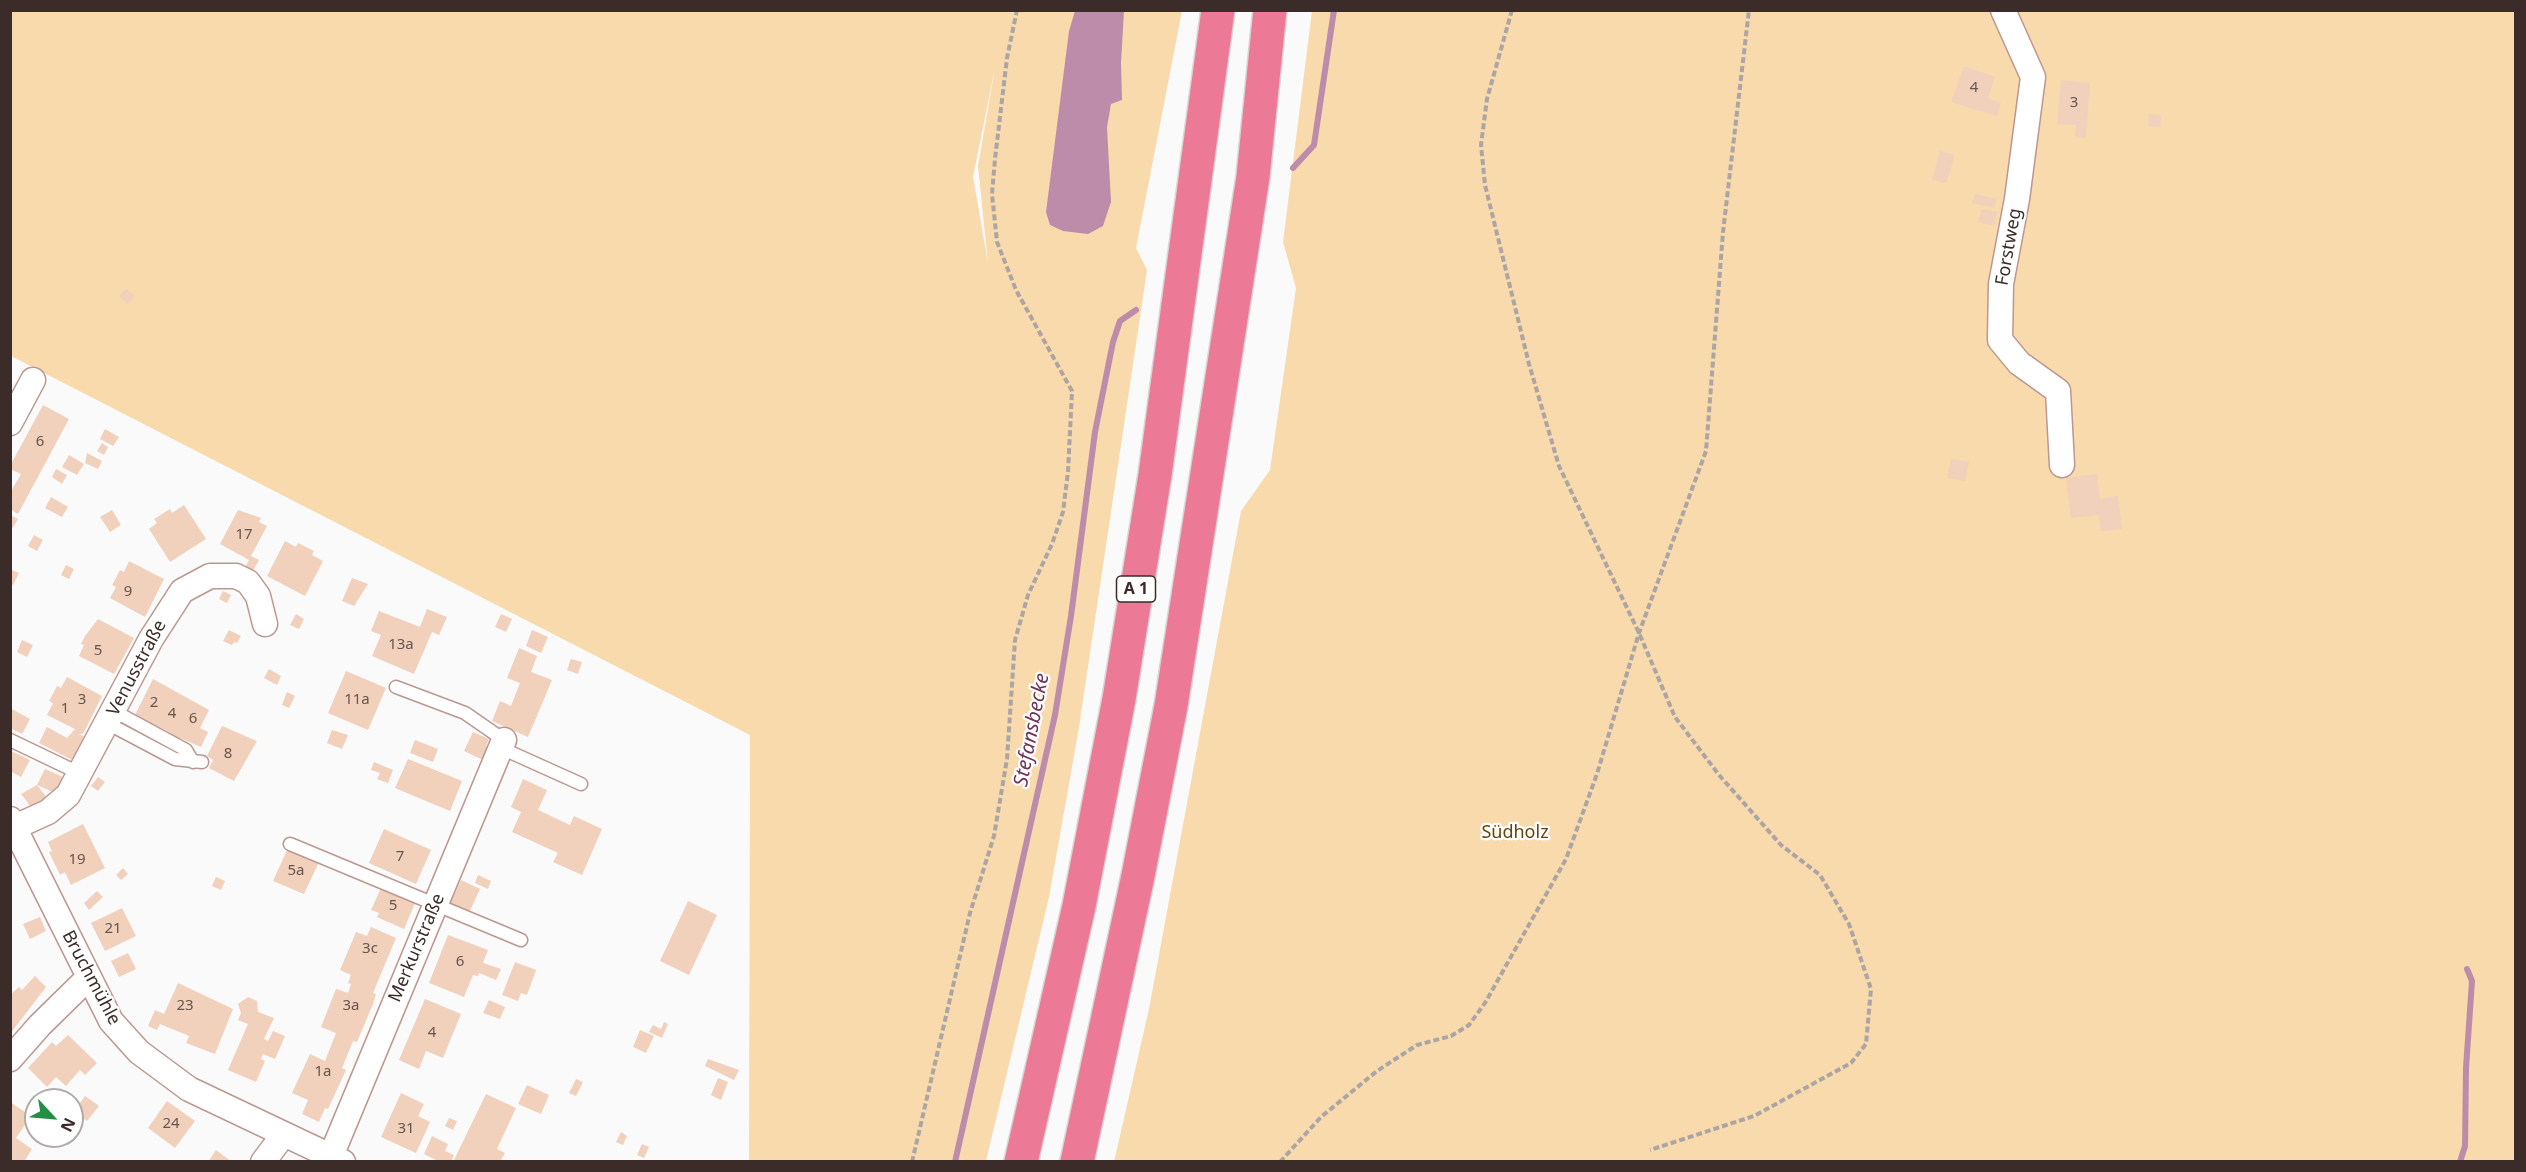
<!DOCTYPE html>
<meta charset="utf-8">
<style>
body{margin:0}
#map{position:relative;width:2526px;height:1172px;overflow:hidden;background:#fafafa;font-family:"Noto Sans",sans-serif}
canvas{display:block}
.frame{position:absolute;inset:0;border:12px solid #3b2c29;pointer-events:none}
.north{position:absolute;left:24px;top:1088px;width:60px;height:60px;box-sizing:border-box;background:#fff;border:2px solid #b1aba9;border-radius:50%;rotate:116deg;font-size:16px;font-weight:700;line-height:24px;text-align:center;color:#3b2c29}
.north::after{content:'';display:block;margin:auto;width:21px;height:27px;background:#248e45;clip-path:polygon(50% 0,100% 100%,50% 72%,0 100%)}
</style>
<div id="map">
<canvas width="2526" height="1172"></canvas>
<div class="frame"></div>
<div class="north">N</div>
</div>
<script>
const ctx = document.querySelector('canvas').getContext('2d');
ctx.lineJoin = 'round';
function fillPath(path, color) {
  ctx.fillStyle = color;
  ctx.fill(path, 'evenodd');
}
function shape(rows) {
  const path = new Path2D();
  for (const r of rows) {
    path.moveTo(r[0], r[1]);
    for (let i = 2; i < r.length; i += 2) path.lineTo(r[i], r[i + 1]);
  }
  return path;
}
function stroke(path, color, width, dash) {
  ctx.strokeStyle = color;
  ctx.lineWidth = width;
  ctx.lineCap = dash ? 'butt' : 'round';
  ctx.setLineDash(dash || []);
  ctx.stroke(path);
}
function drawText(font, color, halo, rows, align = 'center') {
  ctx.font = font + ' "Noto Sans",sans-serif';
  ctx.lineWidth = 4.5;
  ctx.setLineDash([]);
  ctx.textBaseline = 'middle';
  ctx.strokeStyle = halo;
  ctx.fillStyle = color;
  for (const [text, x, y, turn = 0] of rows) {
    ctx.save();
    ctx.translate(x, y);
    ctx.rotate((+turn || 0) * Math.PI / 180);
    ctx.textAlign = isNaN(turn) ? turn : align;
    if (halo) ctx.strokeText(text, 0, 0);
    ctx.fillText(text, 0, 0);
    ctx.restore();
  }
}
fillPath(shape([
 [10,11,1182,11,1136,248,1147,270,1079,727,1049,897,986,1161,749,1161,750,735,11,356],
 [995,68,978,166,988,263,973,177],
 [1312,11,2515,11,2515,1161,1114,1162,1149,1009,1241,511,1270,470,1296,288,1283,242]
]), '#f8daac');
fillPath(shape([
 [1075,11,1124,11,1121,63,1122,100,1111,104,1107,127,1111,202,1103,226,1088,234,1063,231,1050,225,1046,212,1069,31]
]), '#bd8caa');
stroke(shape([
 [1293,168,1314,145,1334,10],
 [955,1162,1055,715,1071,616,1095,432,1113,342,1120,321,1136,310],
 [2460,1162,2465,1146,2466,1068,2472,981,2467,969]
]), '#bd8caa', 6);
fillPath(shape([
 [1964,66,1995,77,1988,98,2001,103,1997,116,1951,102],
 [2061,80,2090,83,2086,138,2075,137,2076,125,2057,124],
 [2149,114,2161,115,2161,127,2148,126],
 [1940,151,1955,155,1946,183,1932,180],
 [1975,194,1997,199,1994,208,1972,203],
 [1982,209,1997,212,1994,226,1978,222],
 [126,289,135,296,128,304,119,296],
 [43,405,69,419,18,514,10,509,10,493,21,474,10,469,10,466],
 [105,429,119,437,113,446,100,439],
 [102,443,108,447,104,455,97,451],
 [87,453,102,461,98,469,85,463],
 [69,455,84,464,77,475,62,467],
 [1951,459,1969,462,1965,481,1947,478],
 [56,469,67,475,62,484,52,477],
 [2097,474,2100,499,2118,496,2122,529,2101,531,2099,515,2071,518,2066,478],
 [51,497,68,507,62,517,45,508],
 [184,505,206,539,170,562,149,529,157,523,154,519,170,509,172,513],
 [112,510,121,525,110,532,100,517],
 [238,510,261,518,259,522,267,526,251,556,259,560,251,574,244,570,249,560,220,544],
 [10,515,18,519,10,532],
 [34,535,43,540,37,551,28,546],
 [285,541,296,547,298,543,314,551,312,555,323,561,305,596,267,576],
 [129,561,164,579,145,617,110,598,116,587,112,585,116,578,120,570,124,572],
 [66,565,74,569,69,579,61,575],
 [10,569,19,573,13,585,10,583],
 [352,578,368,584,354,606,342,601],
 [223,591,231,595,227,603,219,599],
 [427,609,447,617,439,635,432,632,414,674,372,656,381,635,371,631,379,611,420,627],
 [296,614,304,619,299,629,290,625],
 [501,614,512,619,506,632,495,627],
 [98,619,134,638,114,674,79,656,84,645,81,644,85,636],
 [229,630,241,636,237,643,234,642,232,645,223,641],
 [532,630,548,637,541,653,526,646],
 [22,640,33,645,27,657,17,652],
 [519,648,537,656,531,672,552,680,528,737,492,721,500,701,511,706,520,683,507,678],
 [571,659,582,662,578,674,567,670],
 [269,669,281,676,277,685,264,678],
 [346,671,386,688,368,730,328,713],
 [67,677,102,696,83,734,78,734,84,736,72,760,39,743,47,727,67,738,75,729,47,715,53,703,49,701,57,686,61,688],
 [153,679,209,710,200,728,208,732,201,747,180,738,179,741,169,736,171,733,135,715],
 [287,692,295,696,289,708,282,705],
 [10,708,30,719,22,734,10,728],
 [222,726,257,741,234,781,209,768,213,760,207,756],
 [332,730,348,735,342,749,327,743],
 [473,732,489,739,486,746,491,748,485,761,464,751],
 [415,740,438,749,433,762,410,753],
 [11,751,30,760,21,777,10,771],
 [408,759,462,781,450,811,395,788],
 [374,762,393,770,388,783,377,779,380,773,371,770],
 [45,769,63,777,55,793,37,785],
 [98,777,105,782,98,791,91,786],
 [523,779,547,790,538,810,570,825,574,816,602,829,582,875,553,862,558,853,512,832,521,812,511,807],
 [37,785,48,799,31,807,21,794],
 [83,824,105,868,71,885,65,872,60,875,49,852,52,851,48,842],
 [384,829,431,850,416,884,369,863],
 [288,848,319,862,304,894,273,881],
 [123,868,128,874,121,880,116,875],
 [478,875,491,881,488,889,475,883],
 [216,877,225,881,221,890,212,886],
 [461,880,480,889,468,915,449,906],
 [381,888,415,903,404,929,377,917,379,913,371,910],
 [97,891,103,897,89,910,84,903],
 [688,901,717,915,689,975,660,961],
 [122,908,136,936,105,951,91,923],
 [40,917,46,931,30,939,23,924],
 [371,927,396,938,373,993,376,994,373,1004,357,1042,353,1041,342,1068,346,1070,328,1109,325,1108,319,1122,302,1114,308,1100,292,1093,310,1054,325,1061,336,1033,321,1027,336,989,348,993,351,984,348,983,351,975,340,970,356,932,367,936],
 [448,935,488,950,483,963,501,969,496,980,479,973,478,976,473,975,464,997,429,983],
 [128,953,136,969,119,977,111,961],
 [515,962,536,970,527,995,521,993,518,1001,502,995],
 [35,976,46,987,10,1034,10,995,19,987,22,990],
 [178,983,233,1009,215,1054,186,1043,189,1036,160,1024,157,1030,148,1026,155,1010,164,1014],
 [248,997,257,1001,258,1012,274,1018,264,1039,268,1041,273,1031,285,1036,275,1059,263,1054,261,1059,265,1061,256,1082,228,1070,248,1024,238,1020,241,1013,238,1004],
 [425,999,461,1014,443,1058,426,1051,419,1069,399,1060],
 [489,1000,505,1007,500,1019,483,1013],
 [664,1022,668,1024,662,1038,649,1032,653,1025,661,1029],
 [640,1030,654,1036,646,1053,633,1047],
 [68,1035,97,1063,85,1075,80,1070,66,1086,56,1077,47,1087,28,1068,52,1042,56,1046],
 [708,1059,739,1070,734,1080,705,1066],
 [718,1078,728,1082,721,1100,711,1095],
 [576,1079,583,1082,576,1096,569,1093],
 [527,1085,549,1095,541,1114,518,1104],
 [401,1093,424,1104,418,1116,430,1122,416,1153,381,1137],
 [486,1094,516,1108,497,1149,505,1153,500,1162,453,1162],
 [85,1096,99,1106,87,1121,74,1111],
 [167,1101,195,1121,175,1148,148,1128],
 [10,1102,31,1116,16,1138,32,1149,24,1162,10,1162],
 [449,1118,457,1121,453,1130,445,1126],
 [621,1132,627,1136,623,1145,616,1142],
 [432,1136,448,1144,445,1151,454,1155,451,1162,440,1162,424,1154],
 [642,1144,649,1147,644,1158,637,1155],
 [216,1150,232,1162,208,1162]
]), '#f1d0bc');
const lane = shape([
 [396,687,465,713,504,740],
 [114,711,186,750,193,762],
 [107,723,175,759,202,762],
 [10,740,81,774],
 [501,748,581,784],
 [290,844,521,940]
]);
const street = shape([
 [2003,10,2033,77,2017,199,2001,284,2000,340,2019,363,2058,391,2062,465],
 [10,423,33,380],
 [10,819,111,1021,139,1052,189,1089,343,1162],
 [15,827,48,812,68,795,151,639,182,591,210,576,236,576,248,582,258,596,265,624],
 [10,1059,40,1025,88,978],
 [331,1156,504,740],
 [263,1162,284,1134]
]);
const highway = shape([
 [1021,1162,1079,906,1119,699,1155,475,1218,10],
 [1077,1162,1138,876,1171,706,1253,177,1270,10]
]);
stroke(lane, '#bc9791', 15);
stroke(street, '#bc9791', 27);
stroke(highway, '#d8d5d4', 36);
stroke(shape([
 [1512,10,1487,99,1481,145,1485,185,1529,364,1559,466,1639,633,1675,717,1719,775,1781,845,1820,875,1849,924,1871,989,1866,1044,1851,1063,1754,1116,1650,1150],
 [912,1162,970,913,994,836,1007,759,1015,640,1028,595,1052,544,1063,512,1068,472,1072,391,1016,290,997,242,992,194,995,159,1007,58,1017,10],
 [1280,1162,1321,1117,1377,1071,1417,1045,1451,1036,1469,1025,1485,1003,1566,859,1597,774,1639,633,1706,451,1723,232,1749,10]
]), '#aba5a4', 4, [6, 3]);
stroke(lane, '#fff', 12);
stroke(street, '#fff', 24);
stroke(highway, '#ec7a96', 33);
drawText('15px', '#68554e', null, [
 ["4",1974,88],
 ["3",2074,103],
 ["6",40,442],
 ["17",244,535],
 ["9",128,592],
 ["13a",401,645],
 ["5",98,651],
 ["3",82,700],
 ["11a",357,700],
 ["2",154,703],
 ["1",65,709],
 ["4",172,714],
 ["6",193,719],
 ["8",228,754],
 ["7",400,857],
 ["19",77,860],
 ["5a",296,871],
 ["5",393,906],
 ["21",113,929],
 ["3c",370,949],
 ["6",460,962],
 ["23",185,1006],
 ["3a",351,1006],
 ["4",432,1033],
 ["1a",323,1072],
 ["24",171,1124],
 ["31",406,1129]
]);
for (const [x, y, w] of [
 [1136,589,39]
]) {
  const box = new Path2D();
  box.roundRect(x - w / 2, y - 13, w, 26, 4.5);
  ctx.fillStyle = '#fff';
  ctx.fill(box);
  stroke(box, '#3b2c29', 1.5);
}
drawText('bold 16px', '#3b2c29', null, [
 ["A 1",1136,589]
]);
drawText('18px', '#3b2c29', '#fff', [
 ["Forstweg",2009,247,-80],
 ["Venusstraße",137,668,-62],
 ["Merkurstraße",417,948,-67],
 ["Bruchmühle",91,978,62]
]);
drawText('18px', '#644509', '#fff', [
 ["Südholz",1515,833]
]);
drawText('italic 20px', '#6f325b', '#fff', [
 ["Stefansbecke",1032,730,-79]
]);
</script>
